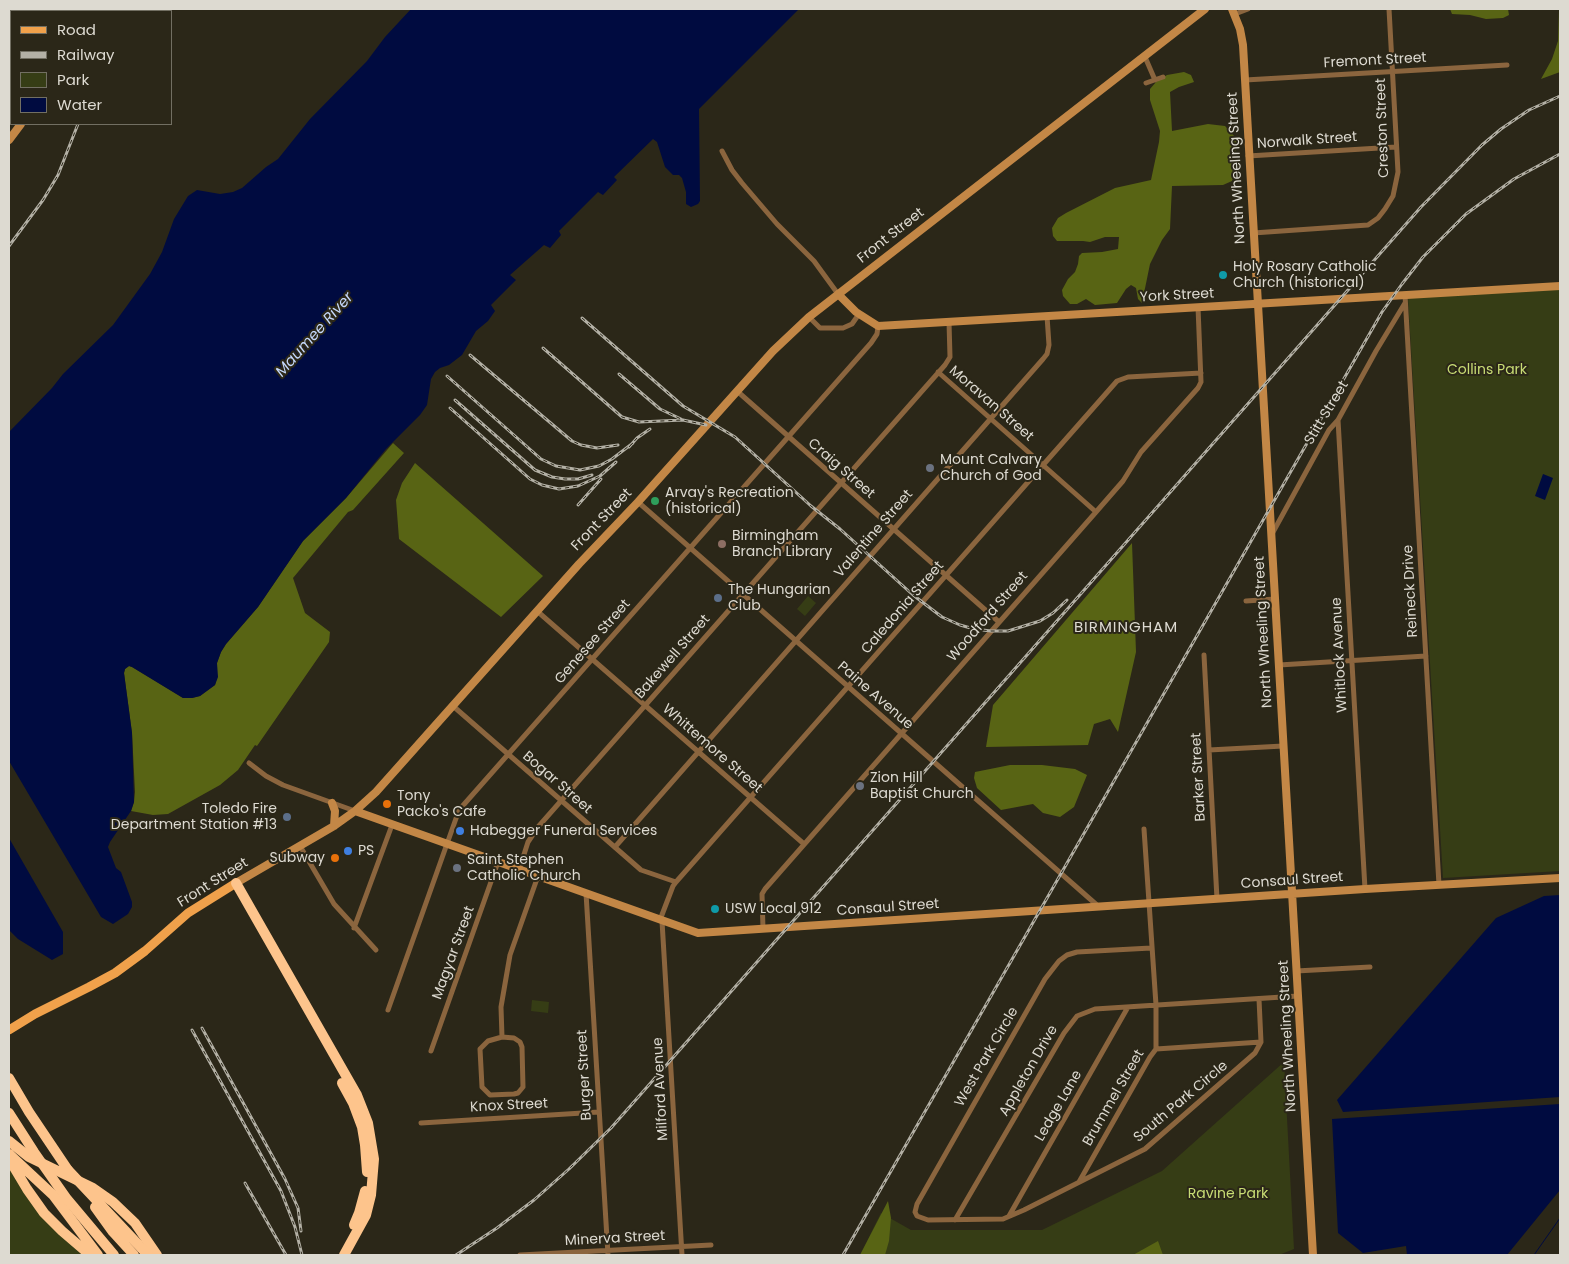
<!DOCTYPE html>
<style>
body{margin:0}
#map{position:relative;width:1569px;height:1264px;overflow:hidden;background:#2b2718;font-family:Poppins,sans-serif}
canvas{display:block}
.frame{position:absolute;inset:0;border:10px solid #dddad1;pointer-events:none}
.legend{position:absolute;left:10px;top:10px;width:162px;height:115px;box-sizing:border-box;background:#2b2718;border:1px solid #726f62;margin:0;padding:6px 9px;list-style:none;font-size:15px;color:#dddad1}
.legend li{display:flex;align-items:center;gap:10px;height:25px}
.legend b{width:25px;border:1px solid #726f62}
</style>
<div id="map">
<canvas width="1569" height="1264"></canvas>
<div class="frame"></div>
<ul class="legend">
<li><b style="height:6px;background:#f0a14b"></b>Road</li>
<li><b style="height:6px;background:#b3b0a5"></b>Railway</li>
<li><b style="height:14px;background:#363d15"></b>Park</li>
<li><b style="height:14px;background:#000b40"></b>Water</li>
</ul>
</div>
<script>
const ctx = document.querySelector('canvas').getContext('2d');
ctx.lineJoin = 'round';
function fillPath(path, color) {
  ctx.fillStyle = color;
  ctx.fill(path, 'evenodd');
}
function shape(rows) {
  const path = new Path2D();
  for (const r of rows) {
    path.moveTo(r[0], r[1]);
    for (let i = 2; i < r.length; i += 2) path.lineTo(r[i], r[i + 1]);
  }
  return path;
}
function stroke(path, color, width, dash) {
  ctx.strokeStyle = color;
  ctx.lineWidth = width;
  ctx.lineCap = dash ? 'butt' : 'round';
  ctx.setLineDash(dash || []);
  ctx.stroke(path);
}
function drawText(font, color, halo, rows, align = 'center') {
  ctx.font = font + ' Poppins,sans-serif';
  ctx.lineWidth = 4;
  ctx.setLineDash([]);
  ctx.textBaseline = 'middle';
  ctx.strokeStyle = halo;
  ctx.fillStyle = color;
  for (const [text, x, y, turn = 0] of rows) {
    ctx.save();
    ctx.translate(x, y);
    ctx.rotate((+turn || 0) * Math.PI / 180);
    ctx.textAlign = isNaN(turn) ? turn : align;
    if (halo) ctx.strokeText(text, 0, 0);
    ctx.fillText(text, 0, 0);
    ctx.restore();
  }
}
fillPath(shape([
 [55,9,148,9,146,11,53,11],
 [1560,289,1560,871,1443,878,1408,298],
 [808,596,816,603,805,616,797,609],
 [532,1000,549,1002,548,1013,531,1011],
 [1284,1062,1294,1249,1279,1255,860,1255,881,1213,911,1230,1042,1230,1162,1171],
 [9,1163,83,1255,9,1255]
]), '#363d15');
fillPath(shape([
 [1450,9,1508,9,1509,15,1503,18,1486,19,1470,15,1452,14],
 [1559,9,1560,9,1560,72,1541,79,1552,59,1558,41],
 [1184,72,1191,75,1194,82,1179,87,1170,92,1172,131,1208,124,1225,126,1236,138,1236,171,1232,181,1223,185,1172,186,1170,229,1162,240,1150,264,1142,303,1138,299,1136,288,1131,285,1126,289,1117,303,1095,305,1086,299,1077,304,1070,304,1063,296,1062,290,1068,279,1075,272,1078,264,1079,256,1082,253,1102,252,1118,249,1119,237,1105,237,1090,242,1083,241,1057,241,1053,236,1052,228,1058,218,1066,213,1115,188,1151,180,1159,142,1160,131,1150,100,1150,89,1156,82,1167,75],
 [393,443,404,453,353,510,348,512,293,578,305,613,330,632,329,642,257,746,255,745,238,770,220,785,168,814,153,815,131,811,134,802,135,792,132,733,124,673,125,669,129,666,132,667,183,698,192,698,200,696,215,685,217,677,217,663,221,652,226,644,258,607,303,541,346,498],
 [415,463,543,576,501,617,399,539,396,500,402,483],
 [1132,543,1136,652,1118,732,1110,719,1094,724,1088,745,986,747,993,705],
 [1010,765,1042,765,1075,769,1087,775,1074,807,1060,817,1043,813,1033,804,1001,810,977,788,974,778,975,772],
 [888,1201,891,1218,889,1241,885,1255,860,1255],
 [1158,1241,1163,1255,1133,1255]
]), '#586414');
fillPath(shape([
 [411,9,799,9,699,109,700,201,698,204,691,207,686,204,686,192,682,178,679,175,673,175,665,167,657,142,653,139,614,177,617,180,603,195,598,192,559,231,561,235,550,248,544,245,510,275,516,280,491,305,495,311,488,321,476,331,462,355,449,365,440,368,435,372,431,379,427,405,420,415,386,449,346,498,303,541,258,607,226,644,221,652,217,663,218,677,215,685,200,696,192,698,183,698,132,667,129,666,125,669,124,673,132,733,134,802,131,811,110,842,108,847,116,868,121,872,132,902,132,907,128,914,113,924,101,917,9,761,9,432,52,388,63,374,113,325,150,274,162,252,174,219,188,196,197,190,220,194,233,192,242,188,266,167,278,159,310,119,367,61,385,37],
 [1543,474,1553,478,1545,500,1535,496],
 [9,838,63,932,63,954,52,960,18,939,9,930],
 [1560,895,1560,1097,1343,1112,1337,1100,1496,918,1544,896],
 [1560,1104,1560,1190,1507,1255,1407,1255,1406,1246,1363,1253,1338,1233,1332,1119]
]), '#000b40');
stroke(shape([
 [1534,1255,1560,1218]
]), '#000b40', 1);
stroke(shape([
 [1235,14,1248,9],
 [1145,57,1155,80],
 [10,73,11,72],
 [1245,80,1507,65],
 [1146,83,1163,77],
 [722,151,732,170,742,183,777,224,814,261,838,294],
 [1248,156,1396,147],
 [1253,233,1368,225,1378,218,1385,209,1393,196,1398,172,1389,9],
 [1405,295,1439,885],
 [809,317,820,328,843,328,852,324,859,314],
 [938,372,1096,512],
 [737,391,999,622],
 [1338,420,1365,889],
 [638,502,1098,906],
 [1272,534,1329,430,1338,420,1376,351,1405,303],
 [1246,601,1275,599],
 [537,611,804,844],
 [1204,655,1217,899],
 [1279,665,1426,656],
 [453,706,641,870,676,882],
 [1209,750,1283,746],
 [249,763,266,776,283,785,355,811],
 [300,846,334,904,376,950],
 [615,847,1043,359,1047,354,1049,345,1047,316],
 [519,870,528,842,538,827,945,365,950,357,949,322],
 [586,893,608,1255],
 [660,920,673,886,676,882,1117,381,1128,377,1201,373],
 [662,921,682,1255],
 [354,928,392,825],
 [763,929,762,894,765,889,1096,512,1123,481,1141,452,1198,388,1201,382,1198,307],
 [1151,948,1077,952,1067,955,1059,961,1045,979,917,1204,915,1212,917,1216,928,1220,1003,1219,1024,1210,1145,1149,1255,1053,1261,1042,1259,999],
 [1296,971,1370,967],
 [388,1010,459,810,871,343,877,334,878,326],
 [502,1037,514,1038,520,1042,522,1047,523,1087,518,1093,514,1094,490,1095,482,1087,480,1049,488,1041,502,1037],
 [502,1037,501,1007,510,955,538,876],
 [1156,1049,1261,1042],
 [431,1051,498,862],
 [421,1123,599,1112],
 [1079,1182,1150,1057,1156,1049,1156,1005,1144,829],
 [1009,1216,1128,1007],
 [955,1220,1064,1033,1077,1016,1095,1009,1298,996],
 [520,1255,711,1245]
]), '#8b653e', 5);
stroke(shape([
 [1232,9,1240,29,1243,45,1313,1255],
 [45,11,47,9],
 [9,29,11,32],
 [9,140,21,124],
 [838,294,856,312,878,326,1560,286],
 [332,803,335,811,334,826],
 [355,811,698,933,1365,889,1560,878],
 [236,883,334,826,355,811,376,792,579,564,638,502,773,351,809,317,1205,9]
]), '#c38746', 8);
stroke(shape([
 [9,1030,35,1014,89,987,115,973,145,951,188,913,236,883]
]), '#f0a14b', 9);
stroke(shape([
 [236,883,357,1095,368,1123,374,1159,371,1195,366,1215,344,1255],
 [9,1078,29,1112,68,1170],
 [342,1083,353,1103,362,1127,365,1145,367,1172],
 [9,1141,29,1157,93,1188,113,1202,135,1223,157,1255],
 [9,1154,53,1195,98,1255],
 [9,1159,27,1189,44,1213,62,1231,90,1255],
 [354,1225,359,1213,365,1191]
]), '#fdc48c', 10);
const rail = shape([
 [152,11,155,9],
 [9,246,43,200,58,175,78,124],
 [582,318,683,406,735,437,811,506,840,529,913,595,942,617,960,625,974,629,991,631,1008,631,1040,621,1053,613,1067,600],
 [543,348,622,417,639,422,683,420,706,425],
 [470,355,572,441,581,445,597,448,618,445],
 [619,374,660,409,681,419],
 [447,376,541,459,556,466,580,470,599,466,612,459,633,443],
 [455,400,535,470,552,477,565,479,578,479,592,475],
 [450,408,530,479,542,485,559,489,578,486,600,476,616,462],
 [629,447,637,438,650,429],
 [578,505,601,479],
 [202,1028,285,1179,298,1208,301,1231],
 [192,1030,281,1191,295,1227,302,1255],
 [245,1183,286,1255],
 [456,1255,497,1228,534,1200,569,1169,611,1128,1421,207,1482,145,1501,129,1529,110,1560,96],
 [843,1255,1382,312,1402,284,1423,257,1466,214,1514,179,1560,154]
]);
stroke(rail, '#b3b0a5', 3);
stroke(rail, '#2b2718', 1, [4]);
stroke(shape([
 [9,1113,34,1152,67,1199,114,1255],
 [68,1170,148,1255],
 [95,1207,113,1232,134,1255]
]), '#fdc48c', 10);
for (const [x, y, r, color] of [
 [1223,275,5,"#0f9aa8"],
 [930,468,5,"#6b7280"],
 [655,501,5,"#2e9e5b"],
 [722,544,5,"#8d6e63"],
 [718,598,5,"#5c6f8a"],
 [860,786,5,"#6b7280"],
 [387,804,5,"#e8710a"],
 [287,817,5,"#5c6f8a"],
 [460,831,5,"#3f7fe0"],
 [348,851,5,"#3f7fe0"],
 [335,858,5,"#e8710a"],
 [457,868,5,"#6b7280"],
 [715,909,5,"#0f9aa8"]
]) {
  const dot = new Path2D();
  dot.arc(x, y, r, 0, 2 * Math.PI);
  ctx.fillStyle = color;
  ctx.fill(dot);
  stroke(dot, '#2b2718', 2);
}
drawText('14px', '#dddad1', '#2b2718', [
 ["Fremont Street",1375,61,-3],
 ["Creston Street",1383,128,-92],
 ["Norwalk Street",1307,141,-4],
 ["North Wheeling Street",1237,168,-93],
 ["Front Street",891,236,-38],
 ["York Street",1177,296,-3],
 ["Moravan Street",991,404,41],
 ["Stitt Street",1327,413,-59],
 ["Craig Street",841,469,41],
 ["Front Street",602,520,-46],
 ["Valentine Street",874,534,-49],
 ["Reineck Drive",1411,591,-93],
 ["Caledonia Street",903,608,-49],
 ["Woodford Street",988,617,-49],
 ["North Wheeling Street",1264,632,-93],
 ["Genesee Street",593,642,-49],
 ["Whitlock Avenue",1340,655,-93],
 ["Bakewell Street",673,657,-49],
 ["Paine Avenue",875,696,41],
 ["Whittemore Street",712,749,41],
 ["Barker Street",1199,777,-93],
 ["Bogar Street",557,783,41],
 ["Consaul Street",1292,881,-4],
 ["Front Street",213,883,-32],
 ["Consaul Street",888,908,-4],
 ["Magyar Street",454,953,-70],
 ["North Wheeling Street",1288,1036,-93],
 ["West Park Circle",987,1057,-60],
 ["Appleton Drive",1029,1071,-60],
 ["Burger Street",585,1075,-93],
 ["Milford Avenue",661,1089,-93],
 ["Brummel Street",1114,1098,-60],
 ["South Park Circle",1181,1102,-40],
 ["Knox Street",509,1106,-3],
 ["Ledge Lane",1059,1106,-60],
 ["Minerva Street",615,1239,-3]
]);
drawText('14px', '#dddad1', '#2b2718', [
 ["Holy Rosary Catholic",1233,267],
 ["Church (historical)",1233,283],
 ["Mount Calvary",940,460],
 ["Church of God",940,476],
 ["Arvay's Recreation",665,493],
 ["(historical)",665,509],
 ["Birmingham",732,536],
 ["Branch Library",732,552],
 ["The Hungarian",728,590],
 ["Club",728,606],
 ["Zion Hill",870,778],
 ["Baptist Church",870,794],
 ["Tony",397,796],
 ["Packo's Cafe",397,812],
 ["Toledo Fire",277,809,"right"],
 ["Department Station #13",277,825,"right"],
 ["Habegger Funeral Services",470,831],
 ["PS",358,851],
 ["Subway",325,858,"right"],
 ["Saint Stephen",467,860],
 ["Catholic Church",467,876],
 ["USW Local 912",725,909]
], 'left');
drawText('14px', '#c8dc74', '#2b2718', [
 ["Collins Park",1487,370],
 ["Ravine Park",1228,1194]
]);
drawText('italic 15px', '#c5d8fb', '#2b2718', [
 ["Maumee River",315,335,-48]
]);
ctx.letterSpacing = '1px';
drawText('15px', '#dddad1', '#2b2718', [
 ["BIRMINGHAM",1126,628]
]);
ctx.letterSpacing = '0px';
</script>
